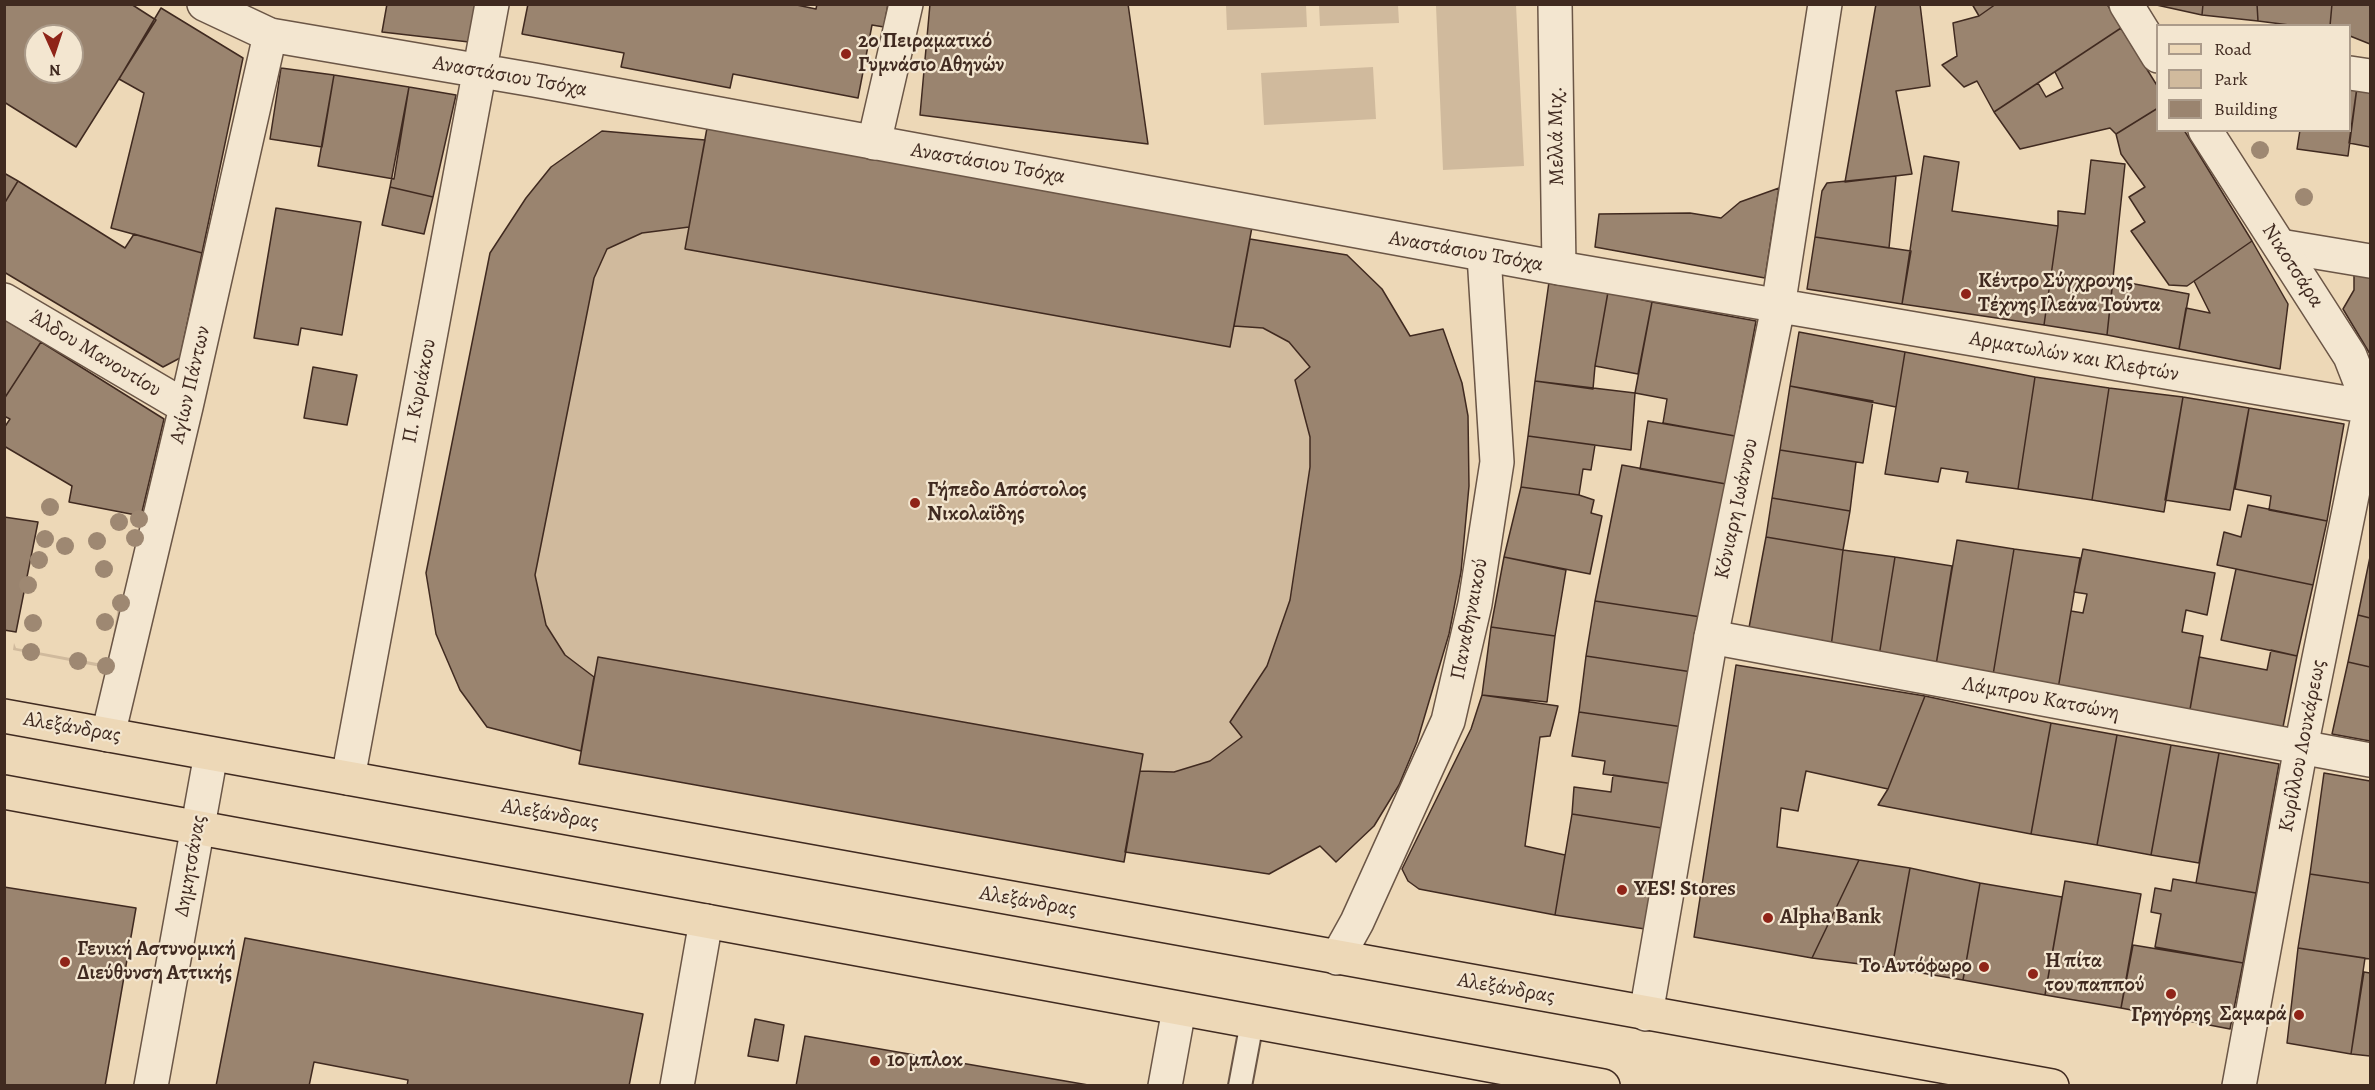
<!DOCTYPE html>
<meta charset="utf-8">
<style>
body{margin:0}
#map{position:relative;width:2375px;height:1090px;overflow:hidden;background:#edd8b7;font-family:Alegreya,serif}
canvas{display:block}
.frame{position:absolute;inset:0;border:6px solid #402a20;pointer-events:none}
.legend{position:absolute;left:2156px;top:24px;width:195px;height:108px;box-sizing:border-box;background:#f3e6d0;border:2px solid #ab9b8a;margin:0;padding:8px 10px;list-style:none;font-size:18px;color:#402a20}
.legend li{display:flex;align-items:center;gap:12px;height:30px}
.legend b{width:30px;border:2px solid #ab9b8a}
.north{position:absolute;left:24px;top:24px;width:60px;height:60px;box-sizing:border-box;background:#f3e6d0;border:2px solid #ab9b8a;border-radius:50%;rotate:177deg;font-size:16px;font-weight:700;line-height:24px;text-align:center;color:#402a20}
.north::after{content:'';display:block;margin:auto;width:21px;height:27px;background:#8f2418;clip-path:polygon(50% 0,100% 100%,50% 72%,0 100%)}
</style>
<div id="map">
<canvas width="2375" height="1090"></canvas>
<div class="frame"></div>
<ul class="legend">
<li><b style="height:8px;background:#edd8b7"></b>Road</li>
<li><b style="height:16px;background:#d0ba9d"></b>Park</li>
<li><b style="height:16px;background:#9a846f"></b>Building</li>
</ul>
<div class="north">N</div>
</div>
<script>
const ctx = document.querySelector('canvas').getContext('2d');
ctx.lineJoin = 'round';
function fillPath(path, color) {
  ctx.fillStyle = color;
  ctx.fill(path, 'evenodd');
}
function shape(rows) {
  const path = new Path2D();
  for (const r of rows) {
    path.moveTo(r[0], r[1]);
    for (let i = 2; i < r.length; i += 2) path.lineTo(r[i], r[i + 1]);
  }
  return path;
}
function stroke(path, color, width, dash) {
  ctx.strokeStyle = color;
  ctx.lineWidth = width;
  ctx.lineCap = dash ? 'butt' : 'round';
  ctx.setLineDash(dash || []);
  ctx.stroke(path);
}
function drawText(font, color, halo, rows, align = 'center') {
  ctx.font = font + ' Alegreya,serif';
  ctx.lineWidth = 4.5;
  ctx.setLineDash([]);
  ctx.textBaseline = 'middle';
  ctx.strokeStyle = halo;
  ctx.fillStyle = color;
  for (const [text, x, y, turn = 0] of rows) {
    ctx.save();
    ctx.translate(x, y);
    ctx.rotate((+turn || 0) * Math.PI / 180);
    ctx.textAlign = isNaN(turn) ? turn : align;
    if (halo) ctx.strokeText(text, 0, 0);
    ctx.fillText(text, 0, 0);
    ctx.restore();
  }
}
fillPath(shape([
 [1226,5,1306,5,1307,27,1227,30],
 [1319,5,1398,5,1399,23,1320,26],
 [1516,5,1524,166,1443,170,1436,6],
 [1373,67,1376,119,1264,125,1261,73],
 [602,131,705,140,1252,227,1250,239,1347,255,1382,289,1410,336,1443,329,1462,383,1468,416,1469,486,1461,572,1449,634,1417,742,1399,785,1374,826,1336,862,1320,846,1269,874,1125,852,1124,862,579,764,580,751,487,727,460,690,426,573,490,253,526,198],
 [120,596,123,596,111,669,13,650,14,643,16,648,108,665]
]), '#d0ba9d');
const building = shape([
 [4,4,131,4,156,20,76,147,4,102,4,4],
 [36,36,72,36,72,72,36,72,36,36],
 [387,4,476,4,469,42,382,32,387,4],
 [528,4,792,4,816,9,817,4,888,4,884,27,872,25,858,98,733,74,730,88,621,67,624,53,522,34,528,4],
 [930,4,1128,4,1148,144,920,115,930,4],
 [1876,4,1920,4,1930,86,1896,91,1912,174,1845,182,1876,4],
 [1972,4,1996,4,1979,16,1972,4],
 [1996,4,2107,4,2121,28,1994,112,1977,81,1964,87,1942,65,1957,56,1953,23,1979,16,1996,4],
 [2203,4,2257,4,2258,21,2202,15,2203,4],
 [2203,4,2202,15,2152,4,2203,4],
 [2257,4,2332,4,2330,26,2297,26,2258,21,2257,4],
 [2332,4,2370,4,2370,44,2350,36,2350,26,2330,26,2332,4],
 [161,8,243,58,202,253,111,228,144,93,119,79,161,8],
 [2121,28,2158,87,2158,108,2116,134,2110,128,2020,149,1994,112,2038,83,2046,97,2063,88,2055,72,2121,28],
 [281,68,334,75,322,147,270,139,281,68],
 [334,75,409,87,394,179,318,166,334,75],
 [2350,78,2358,80,2348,156,2297,149,2300,130,2350,130,2350,78],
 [2358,80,2370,82,2370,147,2349,143,2358,80],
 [409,87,456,95,433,197,390,187,409,87],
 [2158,108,2158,130,2184,130,2252,241,2187,286,2169,285,2131,231,2145,222,2129,197,2145,187,2121,154,2116,134,2158,108],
 [707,128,1252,227,1230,347,685,249,707,128],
 [602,131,705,140,689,227,642,233,607,249,594,278,535,575,546,625,565,655,594,677,581,751,487,727,460,690,436,634,426,573,490,253,526,198,551,167,602,131],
 [1924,156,1959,162,1952,211,2058,226,2044,325,1902,304,1924,156],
 [2091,160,2125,164,2107,335,2044,325,2058,226,2058,211,2085,214,2091,160],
 [4,173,18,181,4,204,4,173],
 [1896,176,1889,248,1815,237,1822,191,1827,183,1896,176],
 [18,181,125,248,134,234,202,253,180,358,163,367,4,272,4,204,18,181],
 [390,187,433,197,424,234,382,225,390,187],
 [1779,188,1765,278,1595,247,1599,214,1690,213,1721,218,1740,202,1779,188],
 [276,208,361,222,342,335,301,328,298,345,254,338,276,208],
 [1815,237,1911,251,1902,304,1807,289,1815,237],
 [1250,239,1347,255,1382,289,1410,336,1443,329,1462,383,1468,416,1469,486,1461,572,1449,634,1417,742,1399,785,1374,826,1336,862,1320,846,1269,874,1125,852,1140,771,1174,772,1210,761,1242,737,1230,722,1267,666,1290,600,1310,467,1310,437,1295,380,1310,367,1289,342,1263,328,1234,326,1250,239],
 [2252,241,2288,304,2280,369,2179,349,2186,308,2210,313,2194,281,2252,241],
 [2354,267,2370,270,2370,354,2343,309,2354,290,2354,267],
 [2113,280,2189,294,2179,349,2107,335,2113,280],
 [1549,282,1608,292,1595,366,1593,389,1535,381,1549,282],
 [1608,292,1652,302,1638,374,1595,366,1608,292],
 [1652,302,1756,321,1735,436,1663,423,1667,399,1635,393,1652,302],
 [4,319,41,342,4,399,4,319],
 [1799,332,1905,352,1896,407,1790,386,1799,332],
 [41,342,164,419,141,516,69,502,72,486,4,446,4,428,10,419,4,416,4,399,41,342],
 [1905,352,2035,377,2018,489,1966,482,1968,472,1941,468,1938,482,1885,474,1905,352],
 [313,367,357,375,347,425,304,418,313,367],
 [2035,377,2109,388,2092,500,2018,489,2035,377],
 [1535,381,1635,393,1631,450,1528,436,1535,381],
 [1790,386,1873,401,1863,463,1780,450,1790,386],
 [2109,388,2183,397,2164,512,2092,500,2109,388],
 [2183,397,2249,408,2230,510,2165,500,2183,397],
 [2249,408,2344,424,2327,521,2269,510,2271,496,2235,489,2249,408],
 [1648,421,1735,436,1726,484,1640,469,1648,421],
 [1528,436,1595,445,1591,470,1583,469,1579,495,1521,487,1528,436],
 [1780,450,1856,462,1850,511,1772,498,1780,450],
 [1622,465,1726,484,1701,617,1595,601,1622,465],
 [1521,487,1579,495,1594,500,1591,513,1602,516,1590,574,1504,557,1521,487],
 [1772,498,1850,511,1843,550,1766,537,1772,498],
 [2248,505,2327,521,2313,585,2217,565,2224,532,2241,537,2248,505],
 [4,517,38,522,16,632,4,630,4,517],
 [1766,537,1843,550,1831,647,1748,633,1766,537],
 [1957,540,2014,549,1993,675,1936,665,1957,540],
 [2014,549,2080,558,2058,689,1993,675,2014,549],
 [2083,549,2215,573,2207,615,2186,610,2182,632,2203,636,2189,715,2058,689,2071,611,2083,613,2087,594,2074,592,2083,549],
 [1843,550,1895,557,1879,656,1831,647,1843,550],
 [1504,557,1566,570,1555,636,1491,627,1504,557],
 [1895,557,1952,566,1936,665,1879,656,1895,557],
 [2370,557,2370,618,2358,615,2370,557],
 [2236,569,2313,585,2297,656,2221,640,2236,569],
 [1595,601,1701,617,1692,672,1586,656,1595,601],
 [2358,615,2370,618,2370,667,2348,662,2358,615],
 [1491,627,1555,636,1547,702,1482,695,1491,627],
 [2271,650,2297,656,2282,732,2189,715,2199,657,2267,670,2271,650],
 [1586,656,1692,672,1683,727,1579,712,1586,656],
 [598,657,1143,754,1124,862,579,764,598,657],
 [2348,662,2370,667,2370,741,2332,734,2348,662],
 [1736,665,1925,696,1888,789,1806,771,1798,811,1781,808,1777,847,1859,860,1812,958,1694,937,1736,665],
 [1482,695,1558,706,1550,736,1540,737,1525,846,1565,855,1555,915,1419,889,1408,881,1402,869,1471,729,1482,695],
 [1925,696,2051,723,2031,834,1878,805,1888,789,1925,696],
 [1579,712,1683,727,1674,784,1603,774,1605,761,1572,756,1579,712],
 [2051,723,2117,735,2097,845,2031,834,2051,723],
 [2117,735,2171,745,2151,855,2097,845,2117,735],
 [2171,745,2219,753,2199,863,2151,855,2171,745],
 [2219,753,2279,764,2256,893,2196,883,2219,753],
 [2324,773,2370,781,2370,883,2310,874,2324,773],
 [1613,775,1674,784,1662,828,1572,814,1574,787,1611,792,1613,775],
 [1572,814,1662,828,1645,929,1555,915,1572,814],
 [1859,860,1910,868,1892,968,1812,958,1859,860],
 [1910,868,1980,883,1963,980,1892,968,1910,868],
 [2310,874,2370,883,2370,959,2298,948,2310,874],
 [2173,879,2256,893,2243,963,2155,947,2161,914,2151,912,2155,888,2171,891,2173,879],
 [2065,881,2141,894,2121,1008,2045,995,2065,881],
 [1980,883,2062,897,2045,995,1963,980,1980,883],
 [4,887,136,908,105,1086,4,1086,4,887],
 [245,938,643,1014,629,1086,407,1086,408,1080,314,1062,309,1086,216,1086,245,938],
 [2133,945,2243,963,2230,1029,2121,1008,2133,945],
 [2298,948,2365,958,2351,1054,2287,1043,2298,948],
 [2364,972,2370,973,2370,1056,2351,1054,2364,972],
 [755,1019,784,1025,778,1061,748,1056,755,1019],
 [805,1036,1094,1086,796,1086,805,1036]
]);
fillPath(building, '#9a846f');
stroke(building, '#402a20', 1.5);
const service = shape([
 [1240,1086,1252,1022]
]);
const pedestrian = shape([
 [874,143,906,4]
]);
const minor = shape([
 [1555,4,1559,268],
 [2350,73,2370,76],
 [2280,246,2370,261],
 [4,300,186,407],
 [1711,637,2370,760],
 [108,735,186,407,270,35],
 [1337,958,1357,922,1448,721,1475,604,1497,462,1484,255],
 [677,1086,706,921],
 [1165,1086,1179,1009]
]);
const tertiary = shape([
 [204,4,270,35,534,80,1559,268,2370,407],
 [2126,4,2158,56],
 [2205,130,2350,356,2370,407,2301,747,2239,1086],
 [348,778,492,4],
 [1646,1014,1711,637,1778,307,1825,4],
 [151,1086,211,754]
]);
const primary = shape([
 [4,716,2052,1086],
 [4,792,1603,1086]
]);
stroke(service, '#6b5646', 26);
stroke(pedestrian, '#6b5646', 36);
stroke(minor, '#6b5646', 36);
stroke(tertiary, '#6b5646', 36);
stroke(primary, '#402a20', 36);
stroke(service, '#f3e6d0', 22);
stroke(pedestrian, '#f3e6d0', 33);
stroke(minor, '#f3e6d0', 33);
stroke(tertiary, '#f3e6d0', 33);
stroke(primary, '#edd8b7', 33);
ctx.fillStyle = '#9e8872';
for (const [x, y] of [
 [2260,150],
 [2304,197],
 [50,507],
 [139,519],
 [119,522],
 [135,538],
 [45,539],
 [97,541],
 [65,546],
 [39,560],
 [104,569],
 [28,585],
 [121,603],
 [105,622],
 [33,623],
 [31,652],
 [78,661],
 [106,666]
]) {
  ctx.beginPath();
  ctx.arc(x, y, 9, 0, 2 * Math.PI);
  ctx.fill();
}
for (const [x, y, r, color] of [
 [846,54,6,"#8f2418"],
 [1966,294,6,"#8f2418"],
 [915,503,6,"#8f2418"],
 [1622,890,6,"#8f2418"],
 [1768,918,6,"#8f2418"],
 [65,962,6,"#8f2418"],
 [1984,967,6,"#8f2418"],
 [2033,974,6,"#8f2418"],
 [2171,994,6,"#8f2418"],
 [2299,1015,6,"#8f2418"],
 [875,1061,6,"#8f2418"]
]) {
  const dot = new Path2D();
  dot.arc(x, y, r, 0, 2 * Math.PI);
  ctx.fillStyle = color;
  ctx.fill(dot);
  stroke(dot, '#f3e6d0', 2);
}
drawText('bold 21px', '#402a20', '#f3e6d0', [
 ["2ο Πειραματικό",858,42],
 ["Γυμνάσιο Αθηνών",858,66],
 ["Κέντρο Σύγχρονης",1978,282],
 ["Τέχνης Ιλεάνα Τούντα",1978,306],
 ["Γήπεδο Απόστολος",927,491],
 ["Νικολαΐδης",927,515],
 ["YES! Stores",1634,890],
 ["Alpha Bank",1780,918],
 ["Γενική Αστυνομική",77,950],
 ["Διεύθυνση Αττικής",77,974],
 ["Η πίτα",2045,962],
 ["του παππού",2045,986],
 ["Το Αυτόφωρο",1972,967,"right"],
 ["Σαμαρά",2287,1015,"right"],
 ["Γρηγόρης",2171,1016,"center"],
 ["1ο μπλοκ",887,1061]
], 'left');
drawText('21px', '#402a20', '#f3e6d0', [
 ["Αναστάσιου Τσόχα",510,77,10],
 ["Μελλά Μιχ.",1557,136,-91],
 ["Αναστάσιου Τσόχα",988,164,10],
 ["Αναστάσιου Τσόχα",1466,252,10],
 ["Νικοτσάρα",2292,266,57],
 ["Άλδου Μανουτίου",95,354,31],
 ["Αρματωλών και Κλεφτών",2074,357,10],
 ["Αγίων Πάντων",191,385,-77],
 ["Π. Κυριάκου",420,391,-79],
 ["Κόνιαρη Ιωάννου",1737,509,-78],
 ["Παναθηναικού",1470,619,-79],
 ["Λάμπρου Κατσώνη",2041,699,11],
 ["Αλεξάνδρας",72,728,10],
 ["Κυρίλλου Λουκάρεως",2303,746,-79],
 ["Αλεξάνδρας",550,815,10],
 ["Δημητσάνας",191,866,-80],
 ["Αλεξάνδρας",1028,902,10],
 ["Αλεξάνδρας",1506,989,10]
]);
</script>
